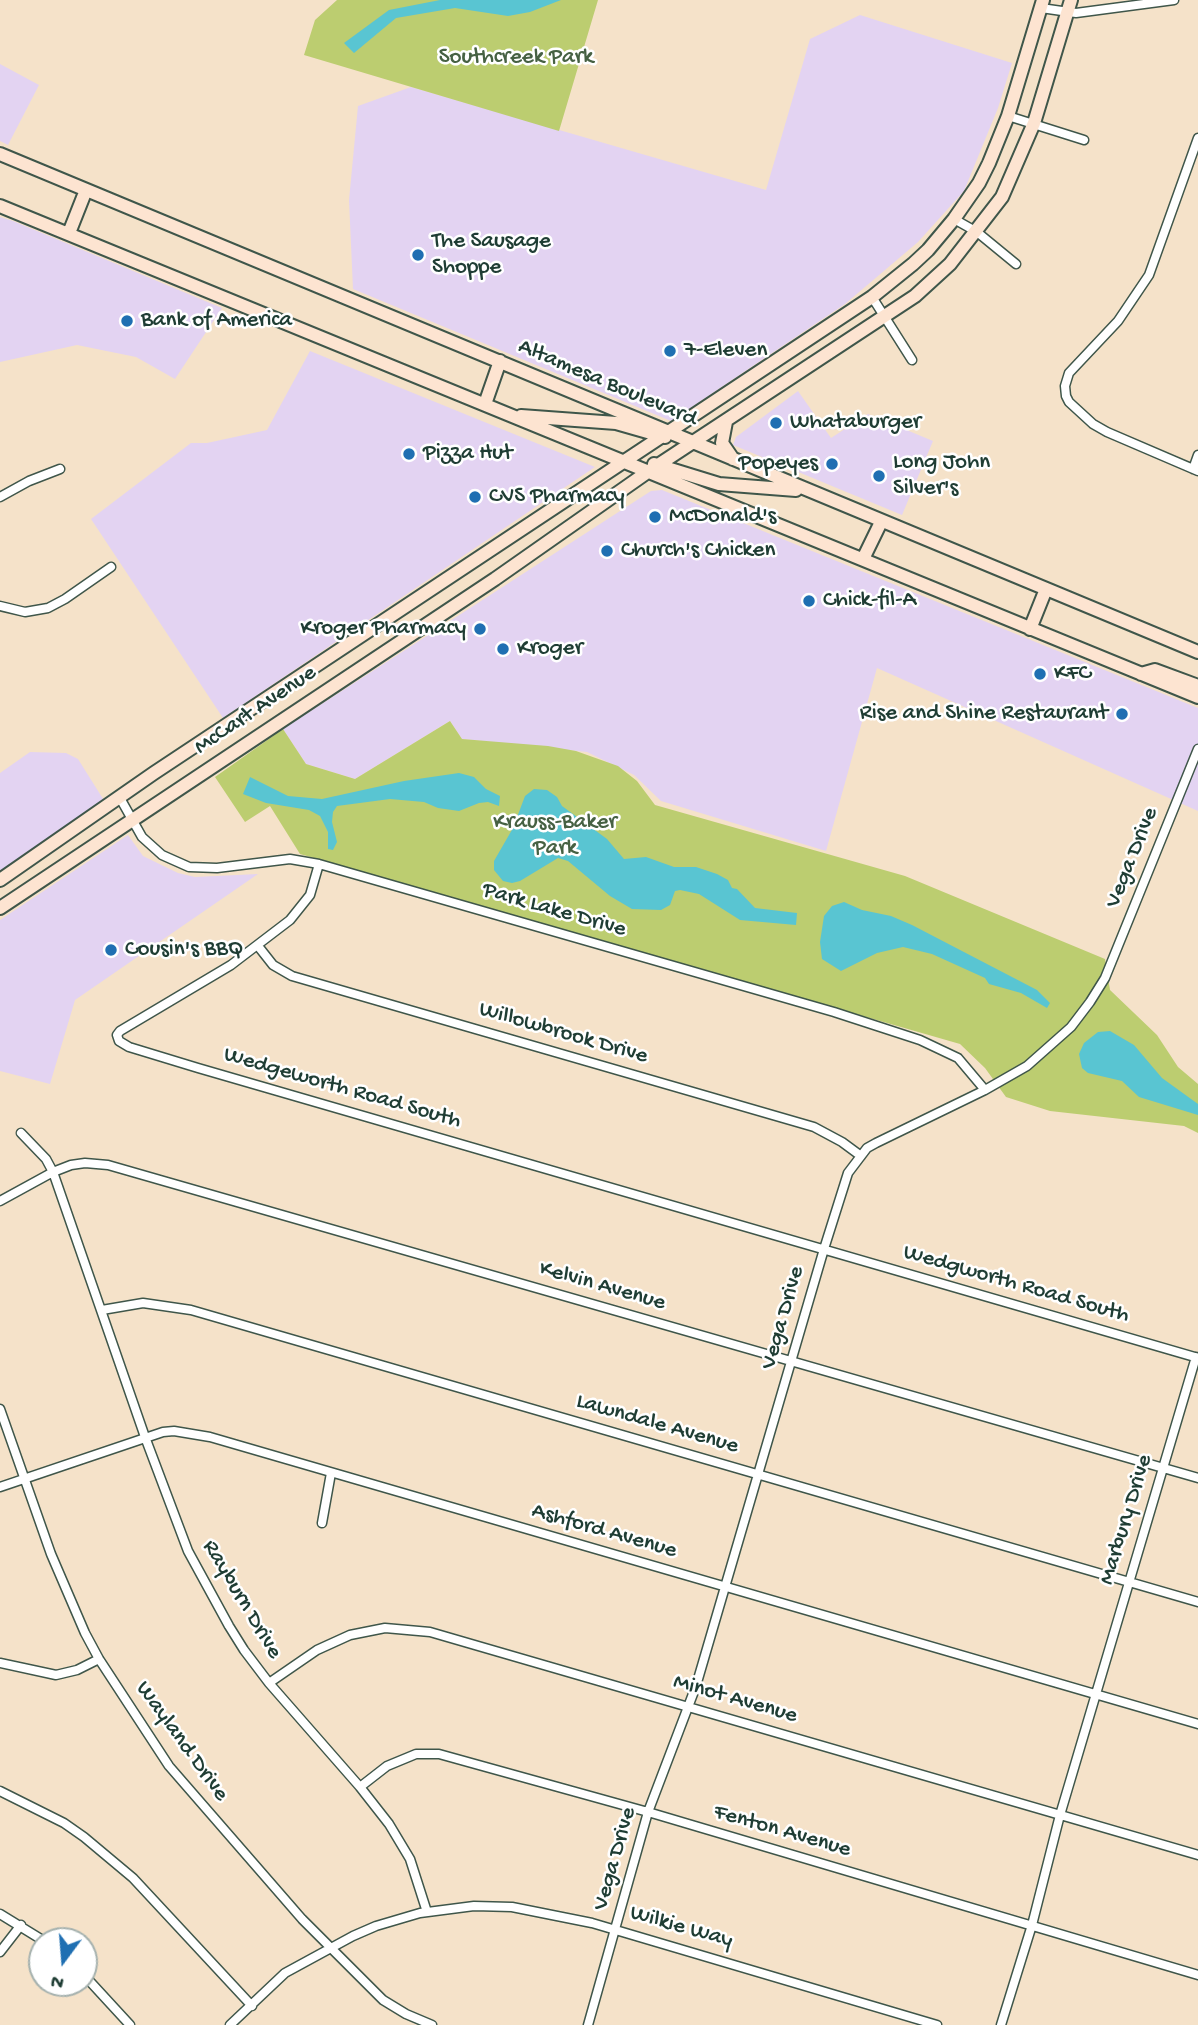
<!DOCTYPE html>
<style>
body{margin:0}
#map{position:relative;width:1198px;height:2025px;overflow:hidden;background:#f5e2c9;font-family:"Gochi Hand",sans-serif}
canvas{display:block}
.north{position:absolute;left:28px;top:1927px;width:70px;height:70px;box-sizing:border-box;background:#fff;border:2px solid #a5b1ae;border-radius:50%;rotate:196deg;font-size:19px;font-weight:700;line-height:28px;text-align:center;color:#1f3d34}
.north::after{content:'';display:block;margin:auto;width:24px;height:32px;background:#1f6fb2;clip-path:polygon(50% 0,100% 100%,50% 72%,0 100%)}
</style>
<div id="map">
<canvas width="1198" height="2025"></canvas>
<div class="north">N</div>
</div>
<script>
const ctx = document.querySelector('canvas').getContext('2d');
ctx.lineJoin = 'round';
function fillPath(path, color) {
  ctx.fillStyle = color;
  ctx.fill(path, 'evenodd');
}
function shape(rows) {
  const path = new Path2D();
  for (const r of rows) {
    path.moveTo(r[0], r[1]);
    for (let i = 2; i < r.length; i += 2) path.lineTo(r[i], r[i + 1]);
  }
  return path;
}
function stroke(path, color, width, dash) {
  ctx.strokeStyle = color;
  ctx.lineWidth = width;
  ctx.lineCap = dash ? 'butt' : 'round';
  ctx.setLineDash(dash || []);
  ctx.stroke(path);
}
function drawText(font, color, halo, rows, align = 'center') {
  ctx.font = font + ' "Gochi Hand",sans-serif';
  ctx.lineWidth = 5;
  ctx.setLineDash([]);
  ctx.textBaseline = 'middle';
  ctx.strokeStyle = halo;
  ctx.fillStyle = color;
  for (const [text, x, y, turn = 0] of rows) {
    ctx.save();
    ctx.translate(x, y);
    ctx.rotate((+turn || 0) * Math.PI / 180);
    ctx.textAlign = isNaN(turn) ? turn : align;
    if (halo) ctx.strokeText(text, 0, 0);
    ctx.fillText(text, 0, 0);
    ctx.restore();
  }
}
fillPath(shape([
 [860,15,1012,63,998,108,964,191,918,242,845,304,671,421,353,289,349,200,358,106,411,87,766,190,810,39],
 [0,64,39,85,8,145,0,141],
 [0,217,13,221,222,308,175,379,136,357,77,345,0,362],
 [310,351,595,467,223,718,91,519,191,443,207,443,267,430],
 [798,391,831,438,868,414,933,441,902,515,733,445,736,437],
 [662,490,1198,708,1198,811,877,668,826,851,661,801,634,775,587,752,462,739,450,721,355,779,306,764,283,729,651,491],
 [30,752,66,753,78,759,105,802,0,872,0,773],
 [128,835,143,856,178,873,195,877,258,874,75,1000,50,1084,0,1071,0,920]
]), '#e3d3f2');
fillPath(shape([
 [337,0,598,0,559,131,304,55,315,20],
 [450,721,462,739,548,746,576,751,618,766,637,781,655,805,905,876,1105,959,1110,990,1157,1035,1178,1067,1198,1084,1198,1133,1184,1126,1050,1111,1006,1097,985,1068,960,1044,300,854,270,806,245,822,215,777,283,729,306,764,355,779]
]), '#bccd70');
fillPath(shape([
 [440,0,561,0,530,12,508,16,455,8,396,18,354,53,344,43,389,10],
 [459,773,474,777,486,789,500,796,499,806,488,802,479,803,459,811,438,808,424,802,390,799,337,806,333,812,332,822,337,842,333,850,328,849,328,832,320,816,309,810,266,803,243,794,250,777,288,796,322,799,404,781],
 [534,789,547,790,557,797,562,806,607,839,624,859,646,857,674,867,696,867,717,874,728,880,732,888,737,889,755,908,797,913,796,925,740,920,699,894,680,890,675,891,670,905,661,910,632,909,610,896,568,861,558,858,520,881,512,883,503,881,494,870,494,861,513,828,525,796],
 [844,902,862,910,891,916,912,925,1037,990,1050,1003,1047,1008,1021,993,989,984,985,978,932,954,903,947,877,953,841,971,822,959,820,942,824,916,832,906],
 [1110,1031,1134,1045,1162,1078,1198,1104,1198,1115,1139,1097,1122,1081,1088,1073,1082,1068,1079,1054,1084,1043,1098,1032]
]), '#59c5d2');
const street = shape([
 [1041,8,1076,13,1174,0],
 [1008,116,1084,140],
 [1198,138,1149,275,1118,321,1069,373,1065,386,1066,396,1069,402,1093,424,1107,432,1198,471],
 [954,219,977,232,1016,264],
 [872,297,912,360],
 [1193,469,1198,455],
 [0,497,29,481,60,469],
 [0,606,25,612,48,608,65,599,111,567],
 [120,798,142,837,162,855,189,867,217,868,290,859,319,864,834,1012,920,1040,958,1058,985,1090],
 [319,864,310,895,290,920,231,965,120,1031,117,1035,119,1041,129,1047,198,1068,1198,1358],
 [258,946,273,965,292,976,814,1127,842,1142,861,1156],
 [21,1133,46,1159,53,1172,145,1437,188,1551,229,1626,244,1650,269,1683,360,1787,389,1824,410,1859,427,1912],
 [0,1201,53,1172,71,1165,85,1163,108,1165,1198,1478],
 [102,1310,143,1303,191,1310,1198,1602],
 [0,1409,51,1554,85,1633,99,1659,169,1766,302,1919,383,2000,406,2014,432,2025],
 [0,1487,163,1432,174,1431,210,1437,1198,1724],
 [322,1523,331,1473],
 [0,1663,56,1675,77,1670,99,1659],
 [269,1683,317,1650,350,1635,385,1628,430,1632,1198,1855],
 [360,1787,387,1766,416,1754,439,1754,648,1812,1198,1975],
 [0,1791,64,1823,84,1837,133,1878,252,2006],
 [0,1914,44,1941],
 [0,1952,21,1925],
 [84,1975,130,2025],
 [230,2025,285,1973,353,1936,376,1926,420,1913,474,1906,512,1907,592,1923,937,2025],
 [588,2025,648,1812,696,1686,824,1249,848,1173,867,1148,876,1143,985,1090,1027,1066,1071,1027,1090,1002,1105,978,1198,749],
 [1001,2025,1032,1925,1060,1815,1196,1357]
]);
const secondary = shape([
 [0,154,1198,652],
 [0,206,1198,697],
 [69,233,86,190],
 [485,404,500,361],
 [521,416,616,423,665,437],
 [726,422,722,443,733,459],
 [654,464,719,484,796,490],
 [863,559,881,522],
 [1030,629,1046,589],
 [1141,674,1155,670,1198,686],
 [0,880,154,773,872,297,913,264,928,250,954,219,979,183,989,163,1008,116,1043,0],
 [0,908,495,579,649,471,915,296,950,264,1002,197,1034,123,1071,0]
]);
stroke(street, '#3f564a', 11);
stroke(secondary, '#3f564a', 16);
stroke(street, '#fff', 8);
stroke(secondary, '#fde4d1', 12);
for (const [x, y, r, color] of [
 [418,255,7,"#1f6fb2"],
 [127,321,7,"#1f6fb2"],
 [670,351,7,"#1f6fb2"],
 [776,423,7,"#1f6fb2"],
 [409,454,7,"#1f6fb2"],
 [832,464,7,"#1f6fb2"],
 [879,476,7,"#1f6fb2"],
 [475,497,7,"#1f6fb2"],
 [655,517,7,"#1f6fb2"],
 [607,551,7,"#1f6fb2"],
 [809,601,7,"#1f6fb2"],
 [480,629,7,"#1f6fb2"],
 [503,649,7,"#1f6fb2"],
 [1040,674,7,"#1f6fb2"],
 [1122,714,7,"#1f6fb2"],
 [111,950,7,"#1f6fb2"]
]) {
  const dot = new Path2D();
  dot.arc(x, y, r, 0, 2 * Math.PI);
  ctx.fillStyle = color;
  ctx.fill(dot);
  stroke(dot, '#fff', 2.5);
}
drawText('23px', '#466143', '#fff', [
 ["Southcreek Park",516,58],
 ["Krauss-Baker",555,823],
 ["Park",555,849]
]);
drawText('23px', '#1f3d34', '#fff', [
 ["The Sausage",432,242],
 ["Shoppe",432,268],
 ["Bank of America",141,321],
 ["7-Eleven",684,351],
 ["Whataburger",790,423],
 ["Pizza Hut",423,454],
 ["Long John",893,463],
 ["Silver's",893,489],
 ["Popeyes",818,464,"right"],
 ["CVS Pharmacy",489,497],
 ["McDonald's",669,517],
 ["Church's Chicken",621,551],
 ["Chick-fil-A",823,601],
 ["Kroger Pharmacy",466,629,"right"],
 ["Kroger",517,649],
 ["KFC",1054,674],
 ["Rise and Shine Restaurant",1108,714,"right"],
 ["Cousin's BBQ",125,950]
], 'left');
drawText('23px', '#1f3d34', '#fff', [
 ["Altamesa Boulevard",607,384,23],
 ["McCart Avenue",256,711,-34],
 ["Vega Drive",1133,858,-68],
 ["Park Lake Drive",554,911,16],
 ["Willowbrook Drive",563,1034,16],
 ["Wedgeworth Road South",342,1089,16],
 ["Wedgworth Road South",1016,1285,16],
 ["Kelvin Avenue",602,1287,16],
 ["Vega Drive",784,1318,-74],
 ["Lawndale Avenue",657,1425,16],
 ["Marbury Drive",1127,1520,-73],
 ["Ashford Avenue",604,1532,16],
 ["Rayburn Drive",241,1600,59],
 ["Minot Avenue",735,1700,16],
 ["Wayland Drive",181,1742,54],
 ["Fenton Avenue",782,1832,16],
 ["Vega Drive",616,1859,-74],
 ["Wilkie Way",681,1928,16]
]);
</script>
